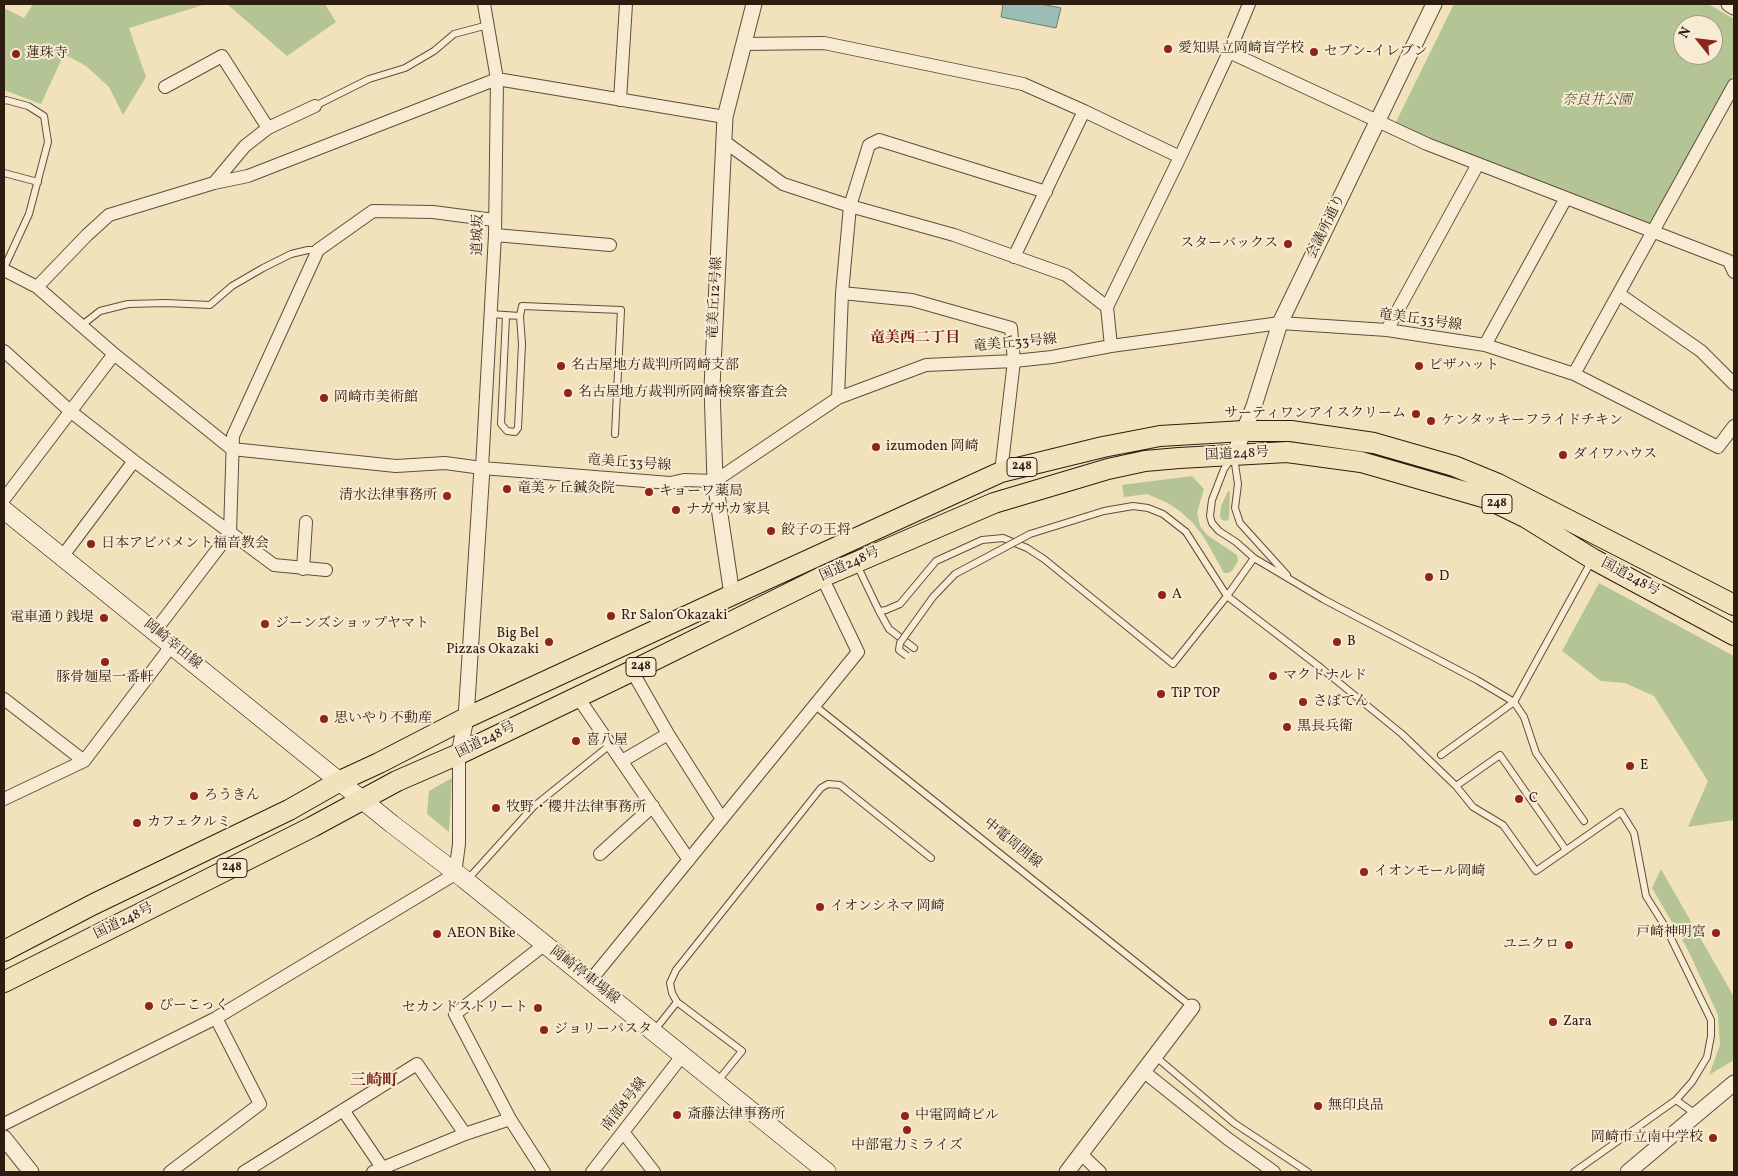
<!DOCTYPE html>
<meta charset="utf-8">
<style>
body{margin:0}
#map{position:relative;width:1738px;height:1176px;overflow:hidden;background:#f2e2bb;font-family:Vollkorn,serif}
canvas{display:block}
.frame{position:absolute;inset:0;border:5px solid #2d1c10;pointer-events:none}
.north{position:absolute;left:1673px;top:15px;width:50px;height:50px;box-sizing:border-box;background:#f7ecd3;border:1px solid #a69985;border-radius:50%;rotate:299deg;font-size:14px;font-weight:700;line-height:20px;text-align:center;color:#2d1c10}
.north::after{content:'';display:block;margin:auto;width:18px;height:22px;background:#8f2418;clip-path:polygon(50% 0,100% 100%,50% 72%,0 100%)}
</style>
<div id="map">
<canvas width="1738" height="1176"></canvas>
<div class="frame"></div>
<div class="north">N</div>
</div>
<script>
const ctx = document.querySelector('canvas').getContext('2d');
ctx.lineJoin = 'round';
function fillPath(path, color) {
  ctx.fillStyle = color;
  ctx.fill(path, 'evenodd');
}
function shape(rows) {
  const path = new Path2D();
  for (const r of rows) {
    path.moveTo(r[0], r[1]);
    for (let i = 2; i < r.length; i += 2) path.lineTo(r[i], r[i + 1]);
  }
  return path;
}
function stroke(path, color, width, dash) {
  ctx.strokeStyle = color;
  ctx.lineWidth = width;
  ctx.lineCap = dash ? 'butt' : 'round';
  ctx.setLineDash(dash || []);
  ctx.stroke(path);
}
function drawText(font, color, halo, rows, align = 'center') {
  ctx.font = font + ' Vollkorn,"Noto Serif JP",serif';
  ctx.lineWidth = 4;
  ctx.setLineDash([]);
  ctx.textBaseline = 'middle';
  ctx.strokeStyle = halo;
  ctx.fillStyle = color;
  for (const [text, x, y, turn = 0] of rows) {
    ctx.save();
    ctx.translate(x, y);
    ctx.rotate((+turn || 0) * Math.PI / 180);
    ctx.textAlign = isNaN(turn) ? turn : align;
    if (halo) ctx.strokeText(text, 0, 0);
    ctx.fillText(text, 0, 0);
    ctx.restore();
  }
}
fillPath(shape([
 [33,4,206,4,129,28,146,77,123,115,109,87,86,66,64,54,41,104,4,90,4,8,24,18],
 [227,4,325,4,336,22,287,56],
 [1454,4,1708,4,1734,19,1734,73,1651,226,1395,124],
 [1683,25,1713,25,1713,55,1683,55],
 [1192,476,1204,489,1197,513,1200,526,1207,535,1237,555,1238,561,1232,571,1228,573,1224,573,1205,539,1194,524,1181,512,1168,503,1147,494,1124,497,1122,485],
 [1228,491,1230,492,1229,519,1226,521,1222,520,1220,516,1221,506],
 [1599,583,1734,656,1734,820,1688,827,1708,781,1654,696,1625,683,1601,681,1562,651],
 [452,778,449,832,427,814,429,791],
 [1661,869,1734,997,1734,1060,1709,1075,1720,1045,1718,1015,1687,948,1652,888]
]), '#b4c495');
const water = shape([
 [1003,4,1041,4,1061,8,1056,28,1001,17,1003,4]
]);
fillPath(water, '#9cbdb5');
stroke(water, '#707d73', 1);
const service = shape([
 [4,101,6,100,28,106,44,116,48,142,29,214,4,268],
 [315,106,369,79,405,68,434,51,454,34,488,25],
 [4,173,38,182],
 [490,314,520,316,522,306,621,310,615,434],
 [506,316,501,424,507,431,515,432,518,428,522,344,520,316],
 [82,325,100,311,128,304,166,303,210,305,232,286,263,268,291,254,308,250,318,250],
 [1234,457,1238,484,1235,508,1240,523,1287,575],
 [1232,458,1224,469,1212,500,1210,516,1212,523,1219,531,1236,542,1254,558,1323,599,1477,680,1514,702,1524,717,1536,753,1584,821],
 [1186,532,1227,596,1321,668,1402,734,1456,786,1473,807,1503,825,1536,871,1621,812,1634,833,1646,896,1666,928,1711,1020,1711,1036,1707,1057,1692,1082,1676,1100,1574,1172],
 [857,565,879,611,886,610,900,604,936,561,982,540,1003,538,1027,548,1044,559,1173,664,1227,596,1254,558],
 [879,611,889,629,914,648],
 [814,705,1192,1007],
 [1441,755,1514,702,1591,562],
 [1456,786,1500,755,1566,850],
 [468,879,533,807,610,745],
 [677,1002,742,1051,717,1082],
 [654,1031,677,1002,672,993,670,983,676,970,821,788,828,784,840,785,931,858],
 [1156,1057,1234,1123,1308,1172],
 [1676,1100,1697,1115]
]);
const minor = shape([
 [743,44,824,43,1023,84,1084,111,1180,157],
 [1229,52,1427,144,1729,261,1734,272],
 [165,87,222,56,268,128],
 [620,100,626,4],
 [725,142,783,184,850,206,954,235,1066,275,1107,307,1111,346],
 [214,183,245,146,268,128,315,106],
 [495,235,610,245],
 [1014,257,1084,111],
 [4,270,37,287,114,354,232,449,396,466,445,463,482,468,670,483,684,480,715,481,838,398,926,365,1014,361,1052,357,1111,346,1280,323,1387,330,1485,345,1574,374,1718,447,1734,426],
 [37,287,87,235,109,215,214,183,248,176,497,79,725,117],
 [842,293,912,300,1011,328,1014,361,1001,472],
 [1619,294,1701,351,1734,384],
 [1107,307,1180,157,1229,52,1249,4],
 [1387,330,1478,164],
 [1485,345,1566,198],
 [4,351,70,411,134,461,274,565,326,570],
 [1574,374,1734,85],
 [838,398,842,293,850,206,869,145,879,140,1046,192],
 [482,468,495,235,497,79,484,4],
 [4,499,114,354],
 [62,557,134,461],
 [303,569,306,522],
 [155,631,230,533,233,436,318,250,373,211,433,212,494,220],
 [632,671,668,734,722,819],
 [577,696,689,860],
 [4,699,84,761],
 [622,761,668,734],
 [4,799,84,761,172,645],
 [600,854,653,806],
 [590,981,858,652,822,577],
 [1143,1071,1228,1139,1274,1172],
 [343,1110,385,1172],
 [510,1119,455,1014,544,945],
 [4,1124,216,1018,455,874,459,844,459,754],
 [623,1132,654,1172],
 [1081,1154,1100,1172],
 [170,1172,260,1104,216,1018],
 [244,1172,417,1064,465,1134],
 [373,1172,465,1134,510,1119,544,1172],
 [592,1172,682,1056]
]);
const tertiary = shape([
 [1729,4,1734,7],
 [1234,455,1254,406,1280,323,1434,4],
 [732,595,715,481,712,387,725,117,754,4],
 [459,754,466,718,482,468],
 [4,1138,31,1172],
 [1067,1172,1192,1007],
 [1628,1172,1734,1083]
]);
const secondary = shape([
 [4,510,392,824,464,879,827,1172]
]);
const trunk = shape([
 [4,951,94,904,289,810,340,781,379,763,466,718,732,595,1001,472,1103,447,1160,436,1244,431,1291,431,1374,443,1454,466,1498,484,1734,605],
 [4,982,312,827,397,781,459,754,632,671,822,577,994,503,1108,469,1145,461,1179,458,1287,452,1361,462,1486,498,1525,517,1593,559,1734,635]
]);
stroke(service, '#5e4e3b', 8);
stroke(minor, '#5e4e3b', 14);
stroke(tertiary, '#5e4e3b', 17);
stroke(secondary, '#2d1c10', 19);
stroke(trunk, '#2d1c10', 22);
stroke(service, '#f7ecd3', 6);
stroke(minor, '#f7ecd3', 12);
stroke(tertiary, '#f7ecd3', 15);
stroke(secondary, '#f7ecd3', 18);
stroke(trunk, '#f2e2bb', 20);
const serviceBridge = shape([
 [907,656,899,650,900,643,933,597,955,574,1030,534,1104,511,1133,506,1148,508,1163,514,1186,532]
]);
stroke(serviceBridge, '#5e4e3b', 8, []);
stroke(serviceBridge, '#f7ecd3', 6);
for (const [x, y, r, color] of [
 [1168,49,5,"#8f2418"],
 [1314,52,5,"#8f2418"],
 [16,54,5,"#8f2418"],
 [1288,244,5,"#8f2418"],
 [561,366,5,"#8f2418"],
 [1419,366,5,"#8f2418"],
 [568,393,5,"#8f2418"],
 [324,398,5,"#8f2418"],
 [1416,414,5,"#8f2418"],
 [1431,421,5,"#8f2418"],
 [876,447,5,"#8f2418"],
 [1563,455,5,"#8f2418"],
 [507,489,5,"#8f2418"],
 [649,492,5,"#8f2418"],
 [447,496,5,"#8f2418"],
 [676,510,5,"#8f2418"],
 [771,531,5,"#8f2418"],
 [91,544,5,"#8f2418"],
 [1429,577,5,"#8f2418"],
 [1162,595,5,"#8f2418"],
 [611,616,5,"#8f2418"],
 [104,618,5,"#8f2418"],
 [265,624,5,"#8f2418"],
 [549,642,5,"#8f2418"],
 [1337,642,5,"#8f2418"],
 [105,662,5,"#8f2418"],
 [1273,676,5,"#8f2418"],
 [1161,694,5,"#8f2418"],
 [1303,702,5,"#8f2418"],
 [324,719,5,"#8f2418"],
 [1287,727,5,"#8f2418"],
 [576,741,5,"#8f2418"],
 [1630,766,5,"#8f2418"],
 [194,796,5,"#8f2418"],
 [1519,799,5,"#8f2418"],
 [496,808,5,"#8f2418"],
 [137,823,5,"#8f2418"],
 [1364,872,5,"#8f2418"],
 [820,907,5,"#8f2418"],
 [1716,933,5,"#8f2418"],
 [437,934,5,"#8f2418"],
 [1569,945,5,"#8f2418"],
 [149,1006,5,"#8f2418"],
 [538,1008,5,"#8f2418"],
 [1553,1022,5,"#8f2418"],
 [544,1030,5,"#8f2418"],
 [1318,1106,5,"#8f2418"],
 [677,1115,5,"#8f2418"],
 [905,1116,5,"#8f2418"],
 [907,1130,5,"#8f2418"],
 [1713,1138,5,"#8f2418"]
]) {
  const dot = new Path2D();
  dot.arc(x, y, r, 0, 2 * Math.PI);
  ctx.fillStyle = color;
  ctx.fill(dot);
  stroke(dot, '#f7ecd3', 2);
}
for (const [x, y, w] of [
 [1022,467,30],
 [1497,504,30],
 [641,667,30],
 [232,868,30]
]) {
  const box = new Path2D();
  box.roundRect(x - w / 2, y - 9.5, w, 19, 4);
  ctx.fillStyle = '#f7ecd3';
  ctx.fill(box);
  stroke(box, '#2d1c10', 1);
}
drawText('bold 12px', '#2d1c10', null, [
 ["248",1022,467],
 ["248",1497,504],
 ["248",641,667],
 ["248",232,868]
]);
drawText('14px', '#2d1c10', '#f7ecd3', [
 ["愛知県立岡崎盲学校",1178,49],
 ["セブン-イレブン",1324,52],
 ["蓮珠寺",26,54],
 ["スターバックス",1278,244,"right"],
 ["名古屋地方裁判所岡崎支部",571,366],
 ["ピザハット",1429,366],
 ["名古屋地方裁判所岡崎検察審査会",578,393],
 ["岡崎市美術館",334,398],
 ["サーティワンアイスクリーム",1406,414,"right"],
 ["ケンタッキーフライドチキン",1441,421],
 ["izumoden 岡崎",886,447],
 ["ダイワハウス",1573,455],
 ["竜美ヶ丘鍼灸院",517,489],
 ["キョーワ薬局",659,492],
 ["清水法律事務所",437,496,"right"],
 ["ナガサカ家具",686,510],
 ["餃子の王将",781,531],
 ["日本アビバメント福音教会",101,544],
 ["D",1439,577],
 ["A",1172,595],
 ["Rr Salon Okazaki",621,616],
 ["電車通り銭堤",94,618,"right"],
 ["ジーンズショップヤマト",275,624],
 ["Big Bel",539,634,"right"],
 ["Pizzas Okazaki",539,650,"right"],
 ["B",1347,642],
 ["マクドナルド",1283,676],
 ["豚骨麺屋一番軒",105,678,"center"],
 ["TiP TOP",1171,694],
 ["さぼてん",1313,702],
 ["思いやり不動産",334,719],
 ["黒長兵衛",1297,727],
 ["喜八屋",586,741],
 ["E",1640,766],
 ["ろうきん",204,796],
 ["C",1529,799],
 ["牧野・櫻井法律事務所",506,808],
 ["カフェクルミ",147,823],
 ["イオンモール岡崎",1374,872],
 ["イオンシネマ 岡崎",830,907],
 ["戸崎神明宮",1706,933,"right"],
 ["AEON Bike",447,934],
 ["ユニクロ",1559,945,"right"],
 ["ぴーこっく",159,1006],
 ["セカンドストリート",528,1008,"right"],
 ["Zara",1563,1022],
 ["ジョリーパスタ",554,1030],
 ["無印良品",1328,1106],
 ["斎藤法律事務所",687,1115],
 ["中電岡崎ビル",915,1116],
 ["岡崎市立南中学校",1703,1138,"right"],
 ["中部電力ミライズ",907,1146,"center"]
], 'left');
drawText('italic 14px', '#564e38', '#f7ecd3', [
 ["奈良井公園",1597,101]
]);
drawText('14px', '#2d1c10', '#f7ecd3', [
 ["会議所通り",1327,227,-64],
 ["道城坂",479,235,-89],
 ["竜美丘12号線",716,298,-87],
 ["竜美丘33号線",1420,321,8],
 ["竜美丘33号線",1015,344,-5],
 ["国道248号",1237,455,-3],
 ["竜美丘33号線",629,464,4],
 ["国道248号",850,565,-24],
 ["国道248号",1630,578,28],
 ["岡崎幸田線",172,645,39],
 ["国道248号",486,741,-26],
 ["中電周囲線",1012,844,39],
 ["国道248号",124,922,-26],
 ["岡崎停車場線",584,976,38],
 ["南部8号線",625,1105,-52]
]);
drawText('bold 15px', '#7a1f14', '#f7ecd3', [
 ["竜美西二丁目",915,339]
]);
drawText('bold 16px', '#7a1f14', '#f7ecd3', [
 ["三崎町",374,1082]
]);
</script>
